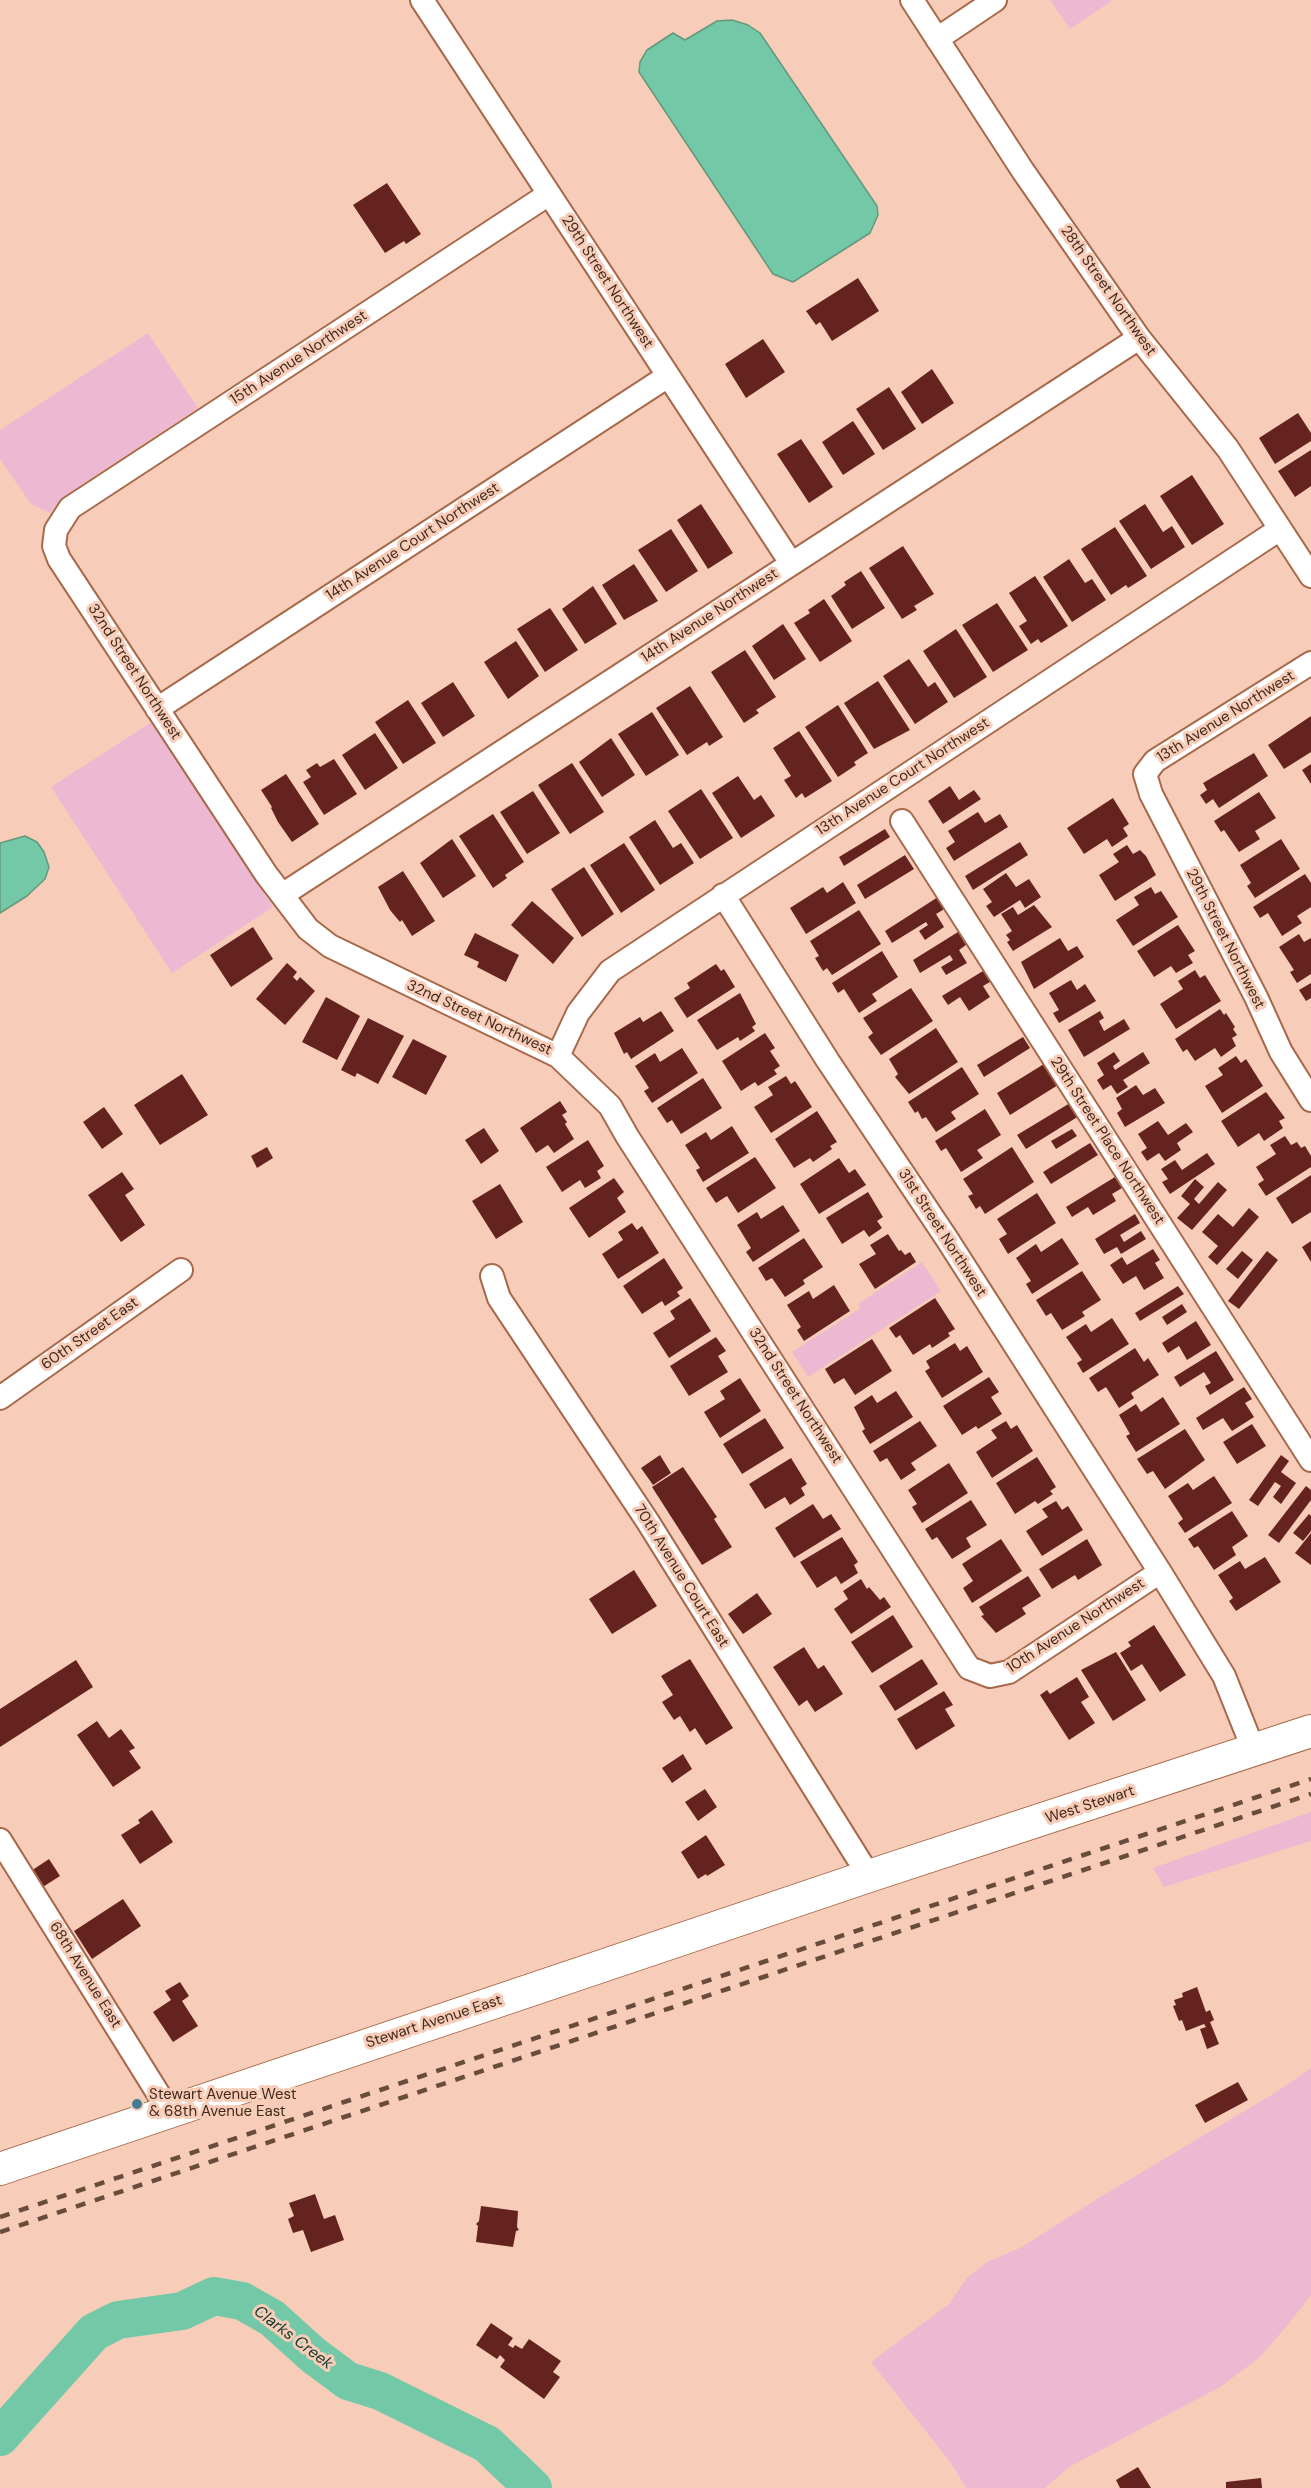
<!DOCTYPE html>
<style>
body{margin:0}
canvas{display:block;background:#f7cdb9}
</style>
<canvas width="1311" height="2488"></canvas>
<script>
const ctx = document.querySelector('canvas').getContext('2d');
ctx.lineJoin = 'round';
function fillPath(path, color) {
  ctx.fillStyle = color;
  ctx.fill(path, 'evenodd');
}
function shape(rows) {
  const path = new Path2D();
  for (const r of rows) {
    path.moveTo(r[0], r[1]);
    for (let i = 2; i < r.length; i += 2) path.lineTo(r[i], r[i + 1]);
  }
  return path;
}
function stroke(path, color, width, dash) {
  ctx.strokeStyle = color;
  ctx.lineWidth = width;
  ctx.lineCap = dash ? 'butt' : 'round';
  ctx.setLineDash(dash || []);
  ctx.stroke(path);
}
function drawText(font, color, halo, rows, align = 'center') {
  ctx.font = font + ' "DM Sans",sans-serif';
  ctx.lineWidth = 6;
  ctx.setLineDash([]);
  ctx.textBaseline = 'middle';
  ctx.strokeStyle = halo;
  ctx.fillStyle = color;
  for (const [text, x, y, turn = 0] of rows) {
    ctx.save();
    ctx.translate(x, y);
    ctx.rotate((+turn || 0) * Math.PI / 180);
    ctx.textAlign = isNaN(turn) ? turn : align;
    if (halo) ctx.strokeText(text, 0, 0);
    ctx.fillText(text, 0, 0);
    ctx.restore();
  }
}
fillPath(shape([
 [1050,0,1113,0,1070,29],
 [148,333,198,408,69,493,60,500,50,513,31,504,0,459,0,430],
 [152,722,273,907,172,973,51,787],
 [922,1262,941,1291,808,1377,792,1352,861,1308,858,1304],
 [1311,1812,1311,1841,1164,1887,1153,1868],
 [1311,2068,1311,2295,1291,2321,1259,2358,1220,2387,1069,2467,1045,2488,966,2488,951,2463,871,2362,949,2304,967,2278,987,2262,1022,2247,1097,2199,1278,2091]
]), '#ecb8d2');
const water = shape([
 [732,20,748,25,760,33,877,206,878,215,870,233,793,282,773,274,639,72,640,62,647,50,673,33,685,40,717,21,732,20],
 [25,836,37,842,44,852,49,867,45,879,27,896,0,913,0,843,25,836]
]);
fillPath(water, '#73c8a7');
stroke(water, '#65987d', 1.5);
stroke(shape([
 [0,2437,94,2332,118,2320,182,2311,214,2296,242,2301,272,2318,313,2355,348,2381,380,2391,487,2444,533,2488]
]), '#73c8a7', 38);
fillPath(shape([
 [387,183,421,234,406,244,404,241,385,253,353,205],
 [858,278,879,311,832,341,820,322,816,325,806,311],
 [763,339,785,372,746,398,725,364],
 [932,369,954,403,922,424,901,392],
 [889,387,916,429,883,450,856,409],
 [1298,413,1311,433,1311,441,1275,464,1259,438],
 [853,421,875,454,843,475,822,442],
 [801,439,833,487,809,503,777,454],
 [1311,450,1311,486,1295,497,1278,471],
 [1192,475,1224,524,1192,545,1160,496],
 [701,504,733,553,708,569,677,520],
 [1145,504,1163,532,1172,526,1185,547,1151,569,1119,521],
 [1115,527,1147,576,1128,588,1126,585,1111,595,1081,549],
 [671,529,698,571,666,592,638,550],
 [903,546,934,594,914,606,917,610,902,619,869,568],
 [1069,559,1085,583,1092,579,1106,600,1072,622,1043,577],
 [634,564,658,601,624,620,602,585],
 [861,571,885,608,852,629,831,596,846,585,844,582],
 [1035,576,1068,626,1041,643,1038,639,1031,644,1019,626,1027,621,1009,593],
 [593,586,617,624,585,644,562,609],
 [824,599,852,641,820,662,794,623,810,613,808,610],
 [997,603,1028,650,993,672,962,625],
 [550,608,578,650,545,672,517,629],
 [783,624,806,659,774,680,752,646],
 [956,629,987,677,954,698,923,651],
 [516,641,539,676,508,699,484,662],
 [745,650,776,697,756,710,759,713,744,723,711,672],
 [909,659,928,687,935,682,948,702,915,724,883,676],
 [878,681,910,730,874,749,844,703],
 [453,682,475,716,443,737,421,703],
 [690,686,723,737,709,746,707,742,687,755,656,708],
 [408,700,436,743,403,764,375,722],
 [838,705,868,753,854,762,856,765,838,777,805,727],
 [652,712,679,755,646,776,618,734],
 [1311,716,1311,752,1284,769,1268,745],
 [799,731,832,781,805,798,802,793,796,798,784,780,791,776,773,748],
 [375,733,398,768,365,790,342,755],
 [611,738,635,775,602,797,579,762],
 [1254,753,1268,776,1219,808,1213,799,1206,804,1200,795,1207,790,1203,783],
 [334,759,357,794,324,815,303,782,311,777,306,770,317,763,320,767],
 [572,763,604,812,570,834,538,785],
 [1311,764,1311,784,1302,770],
 [286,774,319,824,292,842,278,822,271,808,272,807,261,790],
 [738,776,754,800,761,795,775,816,741,838,712,793],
 [950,786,959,800,974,790,981,799,943,824,928,801],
 [701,789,733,838,700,859,668,811],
 [533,791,560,833,527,854,500,812],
 [1259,792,1276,818,1255,831,1260,839,1239,852,1224,830,1221,832,1214,821],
 [1113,798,1129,824,1123,828,1128,836,1112,847,1107,839,1084,854,1067,828],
 [978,812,985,823,1000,814,1008,827,954,861,946,848,955,842,948,831],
 [493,814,524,862,505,875,507,878,493,888,459,836],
 [655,820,673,848,681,843,694,863,660,885,629,837],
 [885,829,890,837,844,866,839,857],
 [452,839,476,876,443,898,420,863],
 [1281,839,1300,869,1255,898,1247,886,1251,883,1240,865],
 [1020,842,1028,855,973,890,965,876],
 [624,843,655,890,621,913,590,865],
 [1127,845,1133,854,1140,850,1146,856,1156,875,1115,901,1099,875,1119,862,1113,854],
 [905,855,914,869,865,899,857,885],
 [584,867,614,914,582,937,551,889],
 [403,871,435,921,412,936,402,920,400,922,390,910,378,887],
 [1006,873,1016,887,1029,879,1041,897,1025,908,1020,900,994,917,986,906,992,902,983,889],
 [1305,874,1311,883,1311,907,1297,916,1302,923,1282,936,1268,913,1260,918,1253,907],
 [843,882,856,903,806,934,790,908,823,887,827,893],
 [1151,887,1155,894,1161,891,1178,917,1133,946,1116,920,1139,905,1134,897],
 [938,897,946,908,936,914,944,927,925,940,919,931,928,925,926,922,892,943,885,931],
 [532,901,574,938,553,964,511,925],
 [1034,905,1052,927,1013,951,1007,942,1010,940,1006,935,1012,931,1001,914,1013,907,1018,915],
 [859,910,881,944,832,975,827,968,823,971,815,958,819,956,810,941],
 [1178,925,1195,951,1188,955,1193,963,1176,973,1171,966,1154,977,1137,951],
 [253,927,273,959,231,987,210,955],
 [958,932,966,945,959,950,967,963,946,975,941,967,953,960,950,955,920,973,913,960],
 [475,933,519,955,506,982,477,967,479,962,464,955],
 [1299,934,1304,942,1311,938,1311,974,1297,983,1290,972,1294,970,1279,947],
 [1060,938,1068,951,1077,946,1084,957,1034,989,1021,962],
 [882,951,898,977,872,994,877,1001,859,1013,844,989,838,993,832,983],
 [287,963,297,972,293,977,297,981,300,977,315,991,285,1025,256,999],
 [716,964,721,971,724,969,735,987,687,1018,674,998,690,988,687,983],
 [1195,970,1200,978,1205,975,1221,1001,1176,1029,1160,1004,1183,989,1178,981],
 [983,971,990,982,983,986,990,997,969,1011,960,997,948,1005,942,996],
 [1071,980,1077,990,1085,984,1096,1001,1059,1023,1053,1013,1059,1010,1049,993],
 [1311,983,1311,998,1306,1001,1299,990],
 [911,988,933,1021,881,1055,868,1037,873,1033,863,1018],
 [740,993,756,1024,752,1027,755,1031,740,1041,738,1037,717,1050,697,1020],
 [326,997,360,1016,337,1060,302,1042],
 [1220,1009,1224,1015,1226,1013,1235,1027,1233,1029,1237,1035,1232,1038,1236,1046,1221,1057,1215,1048,1195,1061,1187,1049,1183,1052,1175,1039],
 [661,1011,674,1031,631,1059,627,1052,624,1054,614,1033,640,1017,643,1022],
 [1100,1011,1104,1018,1099,1021,1104,1031,1124,1019,1130,1029,1084,1057,1068,1030],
 [368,1018,404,1036,378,1084,357,1073,355,1077,341,1070],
 [936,1028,958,1062,909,1094,895,1077,898,1074,889,1059],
 [765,1033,775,1048,770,1051,780,1066,774,1070,777,1074,758,1086,755,1082,741,1091,722,1061],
 [1023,1037,1030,1048,984,1077,977,1065],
 [413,1039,447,1056,426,1095,392,1077],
 [682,1048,698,1073,652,1103,644,1091,649,1088,635,1066,655,1053,660,1062],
 [1114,1052,1120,1061,1113,1066,1115,1070,1143,1052,1150,1063,1123,1080,1128,1087,1117,1094,1111,1085,1103,1090,1097,1080,1104,1075,1097,1063],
 [1236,1056,1241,1063,1246,1059,1263,1086,1222,1113,1205,1086,1223,1075,1218,1068],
 [1044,1064,1058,1085,1010,1115,997,1093],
 [962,1067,979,1094,951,1112,956,1119,936,1132,926,1117,922,1119,918,1111,915,1113,908,1102],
 [182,1074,208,1115,160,1145,134,1105],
 [786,1076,791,1084,795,1081,812,1107,771,1133,754,1107,773,1095,768,1087],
 [703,1078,722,1108,681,1134,672,1120,667,1123,657,1108],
 [1136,1085,1143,1095,1155,1088,1165,1103,1125,1127,1117,1113,1122,1109,1116,1098],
 [1266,1092,1285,1118,1279,1121,1283,1128,1264,1141,1259,1133,1238,1147,1221,1121],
 [560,1101,567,1112,562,1115,567,1122,565,1124,574,1139,554,1153,548,1145,536,1153,520,1128],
 [1070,1103,1079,1116,1026,1149,1017,1135],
 [104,1107,123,1134,102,1149,83,1122],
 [985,1109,1001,1135,977,1150,983,1158,961,1172,946,1148,941,1151,935,1141],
 [817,1111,837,1142,830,1146,832,1149,813,1162,810,1158,794,1168,775,1139],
 [1158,1121,1168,1135,1186,1123,1193,1132,1177,1143,1181,1150,1165,1161,1159,1153,1147,1161,1141,1152,1147,1148,1138,1134],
 [732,1126,749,1153,703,1182,696,1170,700,1168,685,1145,706,1132,711,1140],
 [484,1128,499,1151,481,1164,465,1140],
 [1072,1129,1077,1136,1056,1149,1051,1141],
 [1285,1136,1291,1145,1297,1142,1301,1148,1305,1146,1311,1156,1311,1167,1266,1196,1258,1184,1264,1180,1256,1167,1276,1154,1270,1145],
 [588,1140,604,1166,597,1171,601,1178,585,1188,580,1180,562,1192,546,1167],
 [1090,1143,1098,1155,1051,1184,1043,1172],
 [267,1147,273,1158,257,1168,251,1156],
 [1012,1147,1034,1182,985,1214,980,1206,976,1209,968,1196,973,1194,963,1179],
 [1207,1153,1215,1164,1170,1194,1162,1182,1168,1179,1161,1169,1175,1160,1182,1170],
 [755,1157,776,1188,738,1213,727,1196,716,1203,706,1188],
 [839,1158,849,1173,855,1169,866,1185,819,1214,800,1184],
 [122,1172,134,1189,125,1195,145,1225,121,1242,88,1195],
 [1311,1175,1311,1212,1292,1224,1276,1198],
 [1115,1177,1122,1188,1112,1194,1116,1201,1093,1215,1088,1207,1072,1217,1066,1207],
 [614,1178,624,1192,617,1198,626,1212,589,1238,569,1208],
 [1195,1179,1204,1187,1194,1199,1199,1204,1218,1182,1227,1190,1192,1230,1177,1218,1190,1204,1181,1196],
 [500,1184,523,1222,496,1239,472,1201],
 [868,1192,883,1217,877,1221,882,1228,869,1237,864,1230,842,1244,826,1218],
 [1037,1193,1056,1223,1008,1254,999,1239,1007,1234,997,1219],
 [783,1205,800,1231,753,1262,746,1252,751,1248,737,1225,757,1212,761,1219],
 [1249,1208,1259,1217,1217,1265,1208,1257,1218,1246,1202,1232,1218,1214,1233,1227],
 [1135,1214,1140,1223,1120,1235,1124,1242,1141,1231,1146,1239,1121,1254,1117,1247,1104,1254,1095,1239],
 [632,1223,637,1230,642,1226,659,1253,618,1279,602,1254,623,1240,618,1232],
 [888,1234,899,1251,901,1250,905,1255,910,1252,916,1262,875,1289,859,1264,876,1254,870,1245],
 [804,1238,823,1267,803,1280,805,1284,785,1297,772,1278,766,1281,758,1268],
 [1062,1238,1079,1264,1032,1294,1026,1284,1031,1281,1016,1258,1036,1244,1041,1252],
 [1311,1241,1311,1262,1302,1247],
 [1153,1249,1160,1260,1155,1263,1164,1278,1144,1290,1136,1276,1123,1284,1110,1265,1122,1257,1127,1265],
 [1242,1251,1253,1260,1238,1279,1226,1269],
 [1267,1251,1278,1260,1239,1309,1228,1301],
 [664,1258,683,1288,677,1292,680,1296,665,1306,662,1301,642,1314,623,1286],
 [1082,1271,1101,1300,1082,1312,1085,1316,1062,1330,1051,1313,1046,1316,1036,1300],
 [834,1285,850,1311,804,1341,797,1330,801,1327,787,1305,809,1291,813,1299],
 [1178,1286,1184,1294,1140,1321,1135,1313],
 [690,1298,711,1331,669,1358,653,1333,675,1319,670,1311],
 [935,1298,955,1329,948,1333,950,1336,932,1348,930,1344,913,1355,900,1335,896,1338,889,1328],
 [1182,1304,1187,1312,1167,1325,1162,1317],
 [1112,1318,1129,1344,1083,1373,1077,1363,1082,1360,1066,1337,1086,1324,1091,1332],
 [1196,1321,1211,1345,1187,1360,1179,1346,1168,1353,1162,1343],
 [716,1337,726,1351,718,1356,728,1372,689,1396,670,1366],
 [872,1339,892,1371,855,1395,844,1378,834,1384,825,1369],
 [955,1343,960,1351,967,1346,983,1372,942,1398,925,1371,930,1368,926,1361],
 [1135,1348,1144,1362,1148,1358,1159,1375,1131,1393,1134,1398,1119,1408,1106,1387,1098,1392,1089,1378],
 [1216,1351,1234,1380,1210,1395,1205,1386,1211,1383,1204,1372,1180,1387,1174,1377],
 [989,1377,999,1392,991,1397,1002,1414,978,1429,976,1426,962,1435,943,1406],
 [740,1378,761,1411,720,1438,704,1412,725,1399,720,1391],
 [1244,1387,1252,1399,1245,1403,1254,1417,1232,1431,1223,1418,1203,1430,1196,1418],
 [896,1391,913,1417,870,1444,862,1431,865,1429,854,1407,872,1395,877,1403],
 [1163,1397,1180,1424,1136,1452,1126,1436,1130,1434,1119,1415,1136,1404,1141,1412],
 [765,1418,784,1448,742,1474,723,1444],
 [920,1421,937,1446,911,1463,916,1470,901,1480,887,1458,880,1462,873,1451],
 [1006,1421,1011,1429,1017,1425,1033,1451,992,1478,976,1452,997,1438,991,1430],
 [1252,1424,1266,1446,1237,1464,1223,1442],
 [1185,1429,1205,1460,1165,1489,1153,1471,1147,1474,1137,1459],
 [660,1455,671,1473,653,1485,641,1468],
 [1281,1455,1289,1461,1281,1472,1296,1483,1281,1504,1273,1497,1281,1486,1275,1482,1258,1506,1249,1500],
 [1037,1457,1056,1487,1050,1491,1053,1494,1038,1504,1035,1501,1015,1514,996,1483],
 [791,1458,807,1484,801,1488,805,1495,790,1505,785,1497,765,1509,749,1484],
 [949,1463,968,1493,922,1523,912,1507,917,1504,908,1490],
 [683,1467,717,1517,714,1519,732,1547,702,1565,652,1487],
 [1214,1476,1232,1503,1185,1533,1178,1523,1183,1519,1168,1496,1188,1483,1193,1490],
 [1306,1486,1311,1490,1311,1500,1279,1543,1268,1535],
 [971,1500,987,1525,966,1538,971,1547,952,1559,937,1537,932,1540,925,1529],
 [1056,1501,1062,1510,1068,1506,1083,1530,1042,1556,1026,1531,1048,1517,1042,1509],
 [813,1504,823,1519,831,1514,841,1529,794,1558,775,1528],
 [1232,1511,1248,1536,1232,1547,1236,1555,1214,1570,1198,1546,1194,1548,1188,1539],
 [1309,1514,1311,1516,1311,1531,1303,1541,1293,1533],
 [1311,1533,1311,1565,1295,1553],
 [842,1537,858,1562,854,1565,858,1573,841,1584,836,1576,817,1588,800,1562],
 [1001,1539,1022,1571,972,1603,963,1588,973,1581,962,1564],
 [1087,1539,1102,1565,1078,1580,1075,1575,1052,1589,1039,1569],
 [1265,1557,1281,1582,1236,1611,1229,1601,1233,1598,1218,1575,1240,1561,1245,1569],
 [634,1570,657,1606,612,1634,589,1599],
 [1028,1576,1041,1596,1022,1608,1026,1614,996,1633,981,1616,984,1615,979,1607],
 [861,1579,867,1589,869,1587,880,1600,884,1597,891,1607,851,1634,834,1609,848,1599,843,1591],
 [757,1593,772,1614,743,1634,728,1614],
 [893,1615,913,1647,872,1673,851,1642],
 [1154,1625,1186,1675,1160,1692,1142,1664,1131,1671,1120,1653,1131,1646,1128,1642],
 [804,1647,818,1669,824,1665,843,1694,815,1712,807,1700,799,1706,773,1667],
 [1116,1652,1146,1700,1113,1721,1081,1670],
 [690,1659,733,1728,706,1745,695,1728,690,1732,680,1716,674,1720,662,1702,673,1695,661,1676],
 [922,1659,938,1684,895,1711,879,1686],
 [76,1660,93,1687,0,1747,0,1709],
 [1077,1677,1089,1697,1081,1702,1095,1723,1069,1740,1040,1695,1047,1690,1050,1694],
 [944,1691,953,1705,945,1709,955,1726,916,1750,897,1719],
 [97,1721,109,1738,121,1729,135,1748,129,1751,141,1768,113,1787,77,1735],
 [683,1754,692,1769,672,1783,662,1768],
 [705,1789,717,1807,698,1821,685,1802],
 [152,1810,173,1842,140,1864,121,1835,140,1823,138,1820],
 [706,1835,725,1865,707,1876,706,1874,698,1879,681,1852],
 [49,1859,60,1876,38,1890,28,1873],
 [123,1899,141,1926,92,1959,74,1931],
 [180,1982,189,1996,182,2001,198,2026,173,2042,153,2012,171,2000,165,1991],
 [1197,1987,1206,2012,1210,2010,1214,2020,1210,2022,1219,2044,1207,2049,1200,2029,1206,2027,1204,2024,1186,2031,1182,2020,1179,2021,1173,2006,1176,2005,1174,2000,1183,1997,1182,1993],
 [1238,2082,1248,2100,1205,2123,1195,2105],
 [315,2194,324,2219,335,2215,344,2240,311,2252,303,2230,293,2233,288,2219,294,2216,289,2203],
 [481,2206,518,2211,517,2227,519,2230,516,2231,513,2247,476,2242,478,2226,476,2224,479,2221],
 [491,2323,513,2338,508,2345,513,2348,515,2345,522,2349,529,2339,561,2361,553,2372,560,2377,544,2399,500,2367,505,2360,500,2355,497,2359,476,2345],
 [1138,2467,1151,2488,1120,2488,1116,2480],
 [1261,2478,1262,2488,1226,2488,1226,2482]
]), '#65231f');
const street = shape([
 [422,0,791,563],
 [912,0,1023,171,1139,338,1228,449,1311,576],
 [937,39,995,0],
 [549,194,70,508,56,530,54,546,59,559,266,874,308,929,330,946,558,1056,610,1106,627,1136,969,1668,990,1676,1009,1672,1160,1572],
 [1311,663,1155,761,1145,774,1151,794,1256,997,1281,1052,1311,1100],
 [157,709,668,376],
 [902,821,1311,1460],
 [282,895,1139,338],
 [723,895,828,1061,947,1239,1160,1572,1224,1676,1254,1751],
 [558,1056,578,1013,610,971,1280,529],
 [492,1276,499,1298,648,1522,869,1876],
 [0,1398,181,1270],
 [0,1840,169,2111]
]);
const secondary = shape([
 [0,2169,869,1876,1311,1731]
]);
stroke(street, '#a8694a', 26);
stroke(secondary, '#a8694a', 34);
stroke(street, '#fff', 22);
stroke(secondary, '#fff', 32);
stroke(shape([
 [0,2217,1311,1779],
 [0,2232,1311,1794]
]), '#6a4c3d', 4.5, [10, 10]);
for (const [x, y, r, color] of [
 [137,2104,6,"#407b93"]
]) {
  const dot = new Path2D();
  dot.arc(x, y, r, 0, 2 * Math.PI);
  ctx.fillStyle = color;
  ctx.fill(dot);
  stroke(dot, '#f7cdb9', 2);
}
drawText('15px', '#43291b', '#f7cdb9', [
 ["29th Street Northwest",607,282,57],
 ["28th Street Northwest",1108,291,55],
 ["15th Avenue Northwest",299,358,-33],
 ["14th Avenue Court Northwest",413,542,-33],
 ["14th Avenue Northwest",710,616,-33],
 ["32nd Street Northwest",134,672,57],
 ["13th Avenue Northwest",1226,717,-32],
 ["13th Avenue Court Northwest",903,777,-33],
 ["29th Street Northwest",1225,939,63],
 ["32nd Street Northwest",479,1018,25],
 ["29th Street Place Northwest",1107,1141,57],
 ["31st Street Northwest",942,1233,57],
 ["60th Street East",90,1334,-35],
 ["32nd Street Northwest",795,1396,57],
 ["70th Avenue Court East",681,1576,58],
 ["10th Avenue Northwest",1076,1626,-33],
 ["West Stewart",1090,1805,-18],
 ["68th Avenue East",85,1975,58],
 ["Stewart Avenue East",434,2022,-18]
]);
drawText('15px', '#43291b', '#f7cdb9', [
 ["Stewart Avenue West",149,2095],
 ["& 68th Avenue East",149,2112]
], 'left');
drawText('italic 16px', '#11382b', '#f7cdb9', [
 ["Clarks Creek",293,2338,37]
]);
</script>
